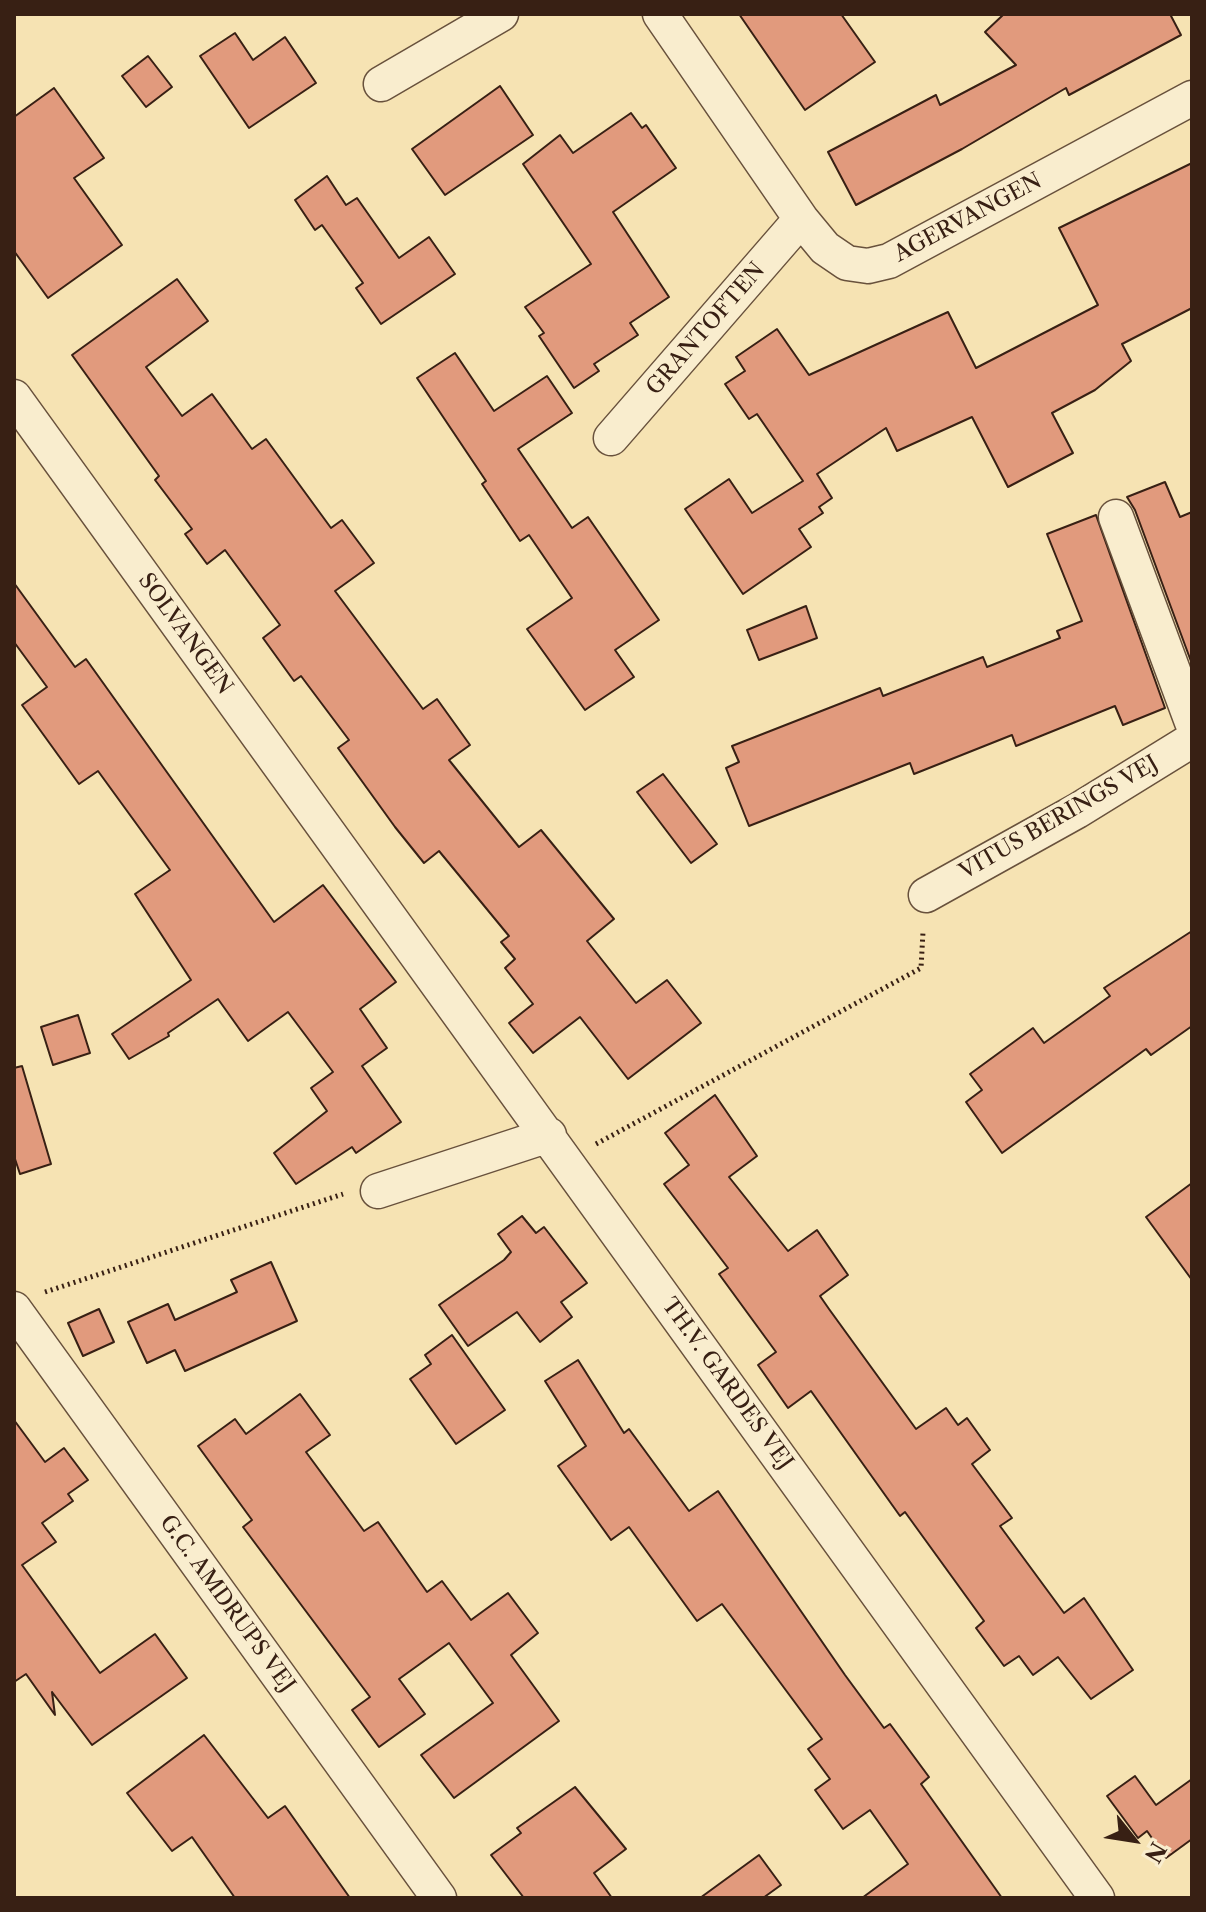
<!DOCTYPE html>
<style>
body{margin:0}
#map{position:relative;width:1206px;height:1912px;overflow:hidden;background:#f6e3b3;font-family:"Libre Caslon Text",serif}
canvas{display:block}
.frame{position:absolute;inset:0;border:16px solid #382014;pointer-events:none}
.north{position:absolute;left:1094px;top:1800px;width:80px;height:80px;-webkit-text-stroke:6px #f9edce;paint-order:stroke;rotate:120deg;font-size:22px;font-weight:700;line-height:32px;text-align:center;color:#382014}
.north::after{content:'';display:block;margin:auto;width:28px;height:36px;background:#382014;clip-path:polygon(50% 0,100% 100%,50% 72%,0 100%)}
</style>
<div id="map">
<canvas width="1206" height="1912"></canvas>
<div class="frame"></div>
<div class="north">N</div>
</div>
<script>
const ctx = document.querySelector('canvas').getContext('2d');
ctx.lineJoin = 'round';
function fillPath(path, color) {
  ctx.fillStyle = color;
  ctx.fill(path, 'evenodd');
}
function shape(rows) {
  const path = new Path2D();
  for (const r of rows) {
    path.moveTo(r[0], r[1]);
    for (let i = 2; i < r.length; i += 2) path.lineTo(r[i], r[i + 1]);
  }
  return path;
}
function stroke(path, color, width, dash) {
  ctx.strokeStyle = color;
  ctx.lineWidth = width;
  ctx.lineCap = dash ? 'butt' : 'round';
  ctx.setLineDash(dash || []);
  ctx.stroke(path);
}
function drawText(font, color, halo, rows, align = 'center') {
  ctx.font = font + ' "Libre Caslon Text",serif';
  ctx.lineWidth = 8;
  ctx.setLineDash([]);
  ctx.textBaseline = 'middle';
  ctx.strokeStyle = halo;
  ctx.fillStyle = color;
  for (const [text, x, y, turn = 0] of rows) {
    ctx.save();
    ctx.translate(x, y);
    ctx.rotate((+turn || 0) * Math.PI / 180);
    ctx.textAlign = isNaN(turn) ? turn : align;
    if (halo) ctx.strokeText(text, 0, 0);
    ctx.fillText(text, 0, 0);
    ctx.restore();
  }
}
const building = shape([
 [739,14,841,14,875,62,805,110,739,14],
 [1004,14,1170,14,1181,35,1069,95,1066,88,962,149,856,205,828,152,936,95,940,105,1016,65,985,32,1004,14],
 [235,33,253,60,285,37,316,83,249,128,200,56,235,33],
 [148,56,172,87,146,107,122,76,148,56],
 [500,86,533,135,445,195,412,149,500,86],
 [54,88,104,158,74,178,122,245,48,298,14,251,14,117,54,88],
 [631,113,642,128,646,125,676,168,613,212,669,297,630,323,638,335,594,364,599,371,574,388,539,336,544,333,525,307,591,264,523,164,560,135,573,153,631,113],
 [1192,163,1192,308,1122,344,1131,361,1095,390,1052,413,1073,453,1008,487,972,417,897,451,886,428,817,474,832,498,819,507,823,513,799,529,811,547,743,594,685,509,729,479,752,513,803,481,757,414,749,419,725,384,745,371,736,357,777,329,809,375,948,312,976,368,1098,305,1059,228,1192,163],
 [327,176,346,205,357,198,399,258,429,237,455,274,381,324,356,288,363,283,322,225,315,230,295,200,327,176],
 [177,279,208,321,146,367,182,416,212,394,252,449,266,439,331,528,342,520,374,563,335,591,423,709,437,699,470,745,449,760,519,847,541,830,614,919,587,941,636,1003,667,980,701,1023,628,1079,580,1017,533,1053,509,1023,533,1004,505,968,515,959,501,942,509,936,439,851,424,863,395,827,338,748,349,740,301,676,294,681,263,638,280,625,225,550,207,564,185,534,192,529,155,480,159,476,72,355,177,279],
 [455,353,494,411,547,376,572,413,518,449,572,528,588,517,659,620,615,650,634,677,585,710,527,629,572,598,529,535,520,541,482,484,486,481,417,378,455,353],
 [1165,482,1180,517,1192,512,1192,664,1135,510,1127,497,1165,482],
 [1096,515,1165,708,1123,725,1115,706,1016,746,1012,735,914,774,910,763,749,826,726,768,739,762,732,746,880,688,883,696,983,657,987,667,1060,638,1057,631,1082,621,1047,534,1096,515],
 [14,583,75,667,86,659,274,922,323,885,396,982,360,1009,387,1048,362,1066,401,1122,356,1153,352,1147,296,1184,274,1153,327,1111,311,1088,333,1072,288,1012,248,1041,218,999,168,1033,169,1036,129,1059,112,1034,191,980,135,894,170,870,98,771,79,784,22,705,47,687,14,642,14,583],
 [806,606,817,638,759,660,747,630,806,606],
 [663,774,717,844,691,863,637,792,663,774],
 [1192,931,1192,1026,1151,1055,1146,1049,1002,1153,966,1102,982,1090,970,1074,1033,1028,1044,1043,1110,996,1104,988,1192,931],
 [78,1015,90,1053,53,1065,41,1027,78,1015],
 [22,1066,51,1164,20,1174,14,1156,14,1068,22,1066],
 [715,1095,757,1156,729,1177,788,1251,817,1230,848,1275,820,1296,829,1309,916,1429,946,1408,958,1425,967,1418,990,1450,972,1464,1012,1518,1000,1526,1064,1613,1084,1598,1133,1670,1091,1699,1058,1657,1033,1675,1019,1656,1004,1666,976,1628,984,1621,905,1512,900,1516,811,1391,788,1408,758,1365,776,1352,719,1274,728,1268,664,1184,689,1165,665,1133,715,1095],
 [1192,1183,1192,1280,1146,1217,1192,1183],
 [522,1216,536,1233,544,1227,587,1283,561,1302,572,1317,540,1342,517,1312,468,1346,439,1305,504,1260,511,1252,498,1234,522,1216],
 [271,1262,297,1321,185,1371,175,1350,147,1363,128,1322,168,1304,175,1320,237,1292,231,1280,271,1262],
 [99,1309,114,1342,83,1356,68,1323,99,1309],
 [452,1335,505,1410,456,1444,410,1379,431,1364,425,1355,452,1335],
 [578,1360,624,1433,629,1429,689,1511,718,1491,845,1675,884,1728,890,1724,929,1777,921,1784,1002,1898,862,1898,908,1864,870,1810,843,1829,815,1790,830,1779,808,1749,822,1739,722,1604,697,1621,629,1527,611,1540,558,1466,586,1446,545,1381,578,1360],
 [300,1394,330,1435,306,1452,364,1531,378,1522,427,1592,442,1581,471,1620,508,1593,538,1633,511,1655,559,1721,454,1798,421,1755,493,1703,449,1643,399,1679,425,1714,379,1747,352,1710,370,1697,243,1527,252,1520,198,1446,235,1419,246,1434,300,1394],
 [14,1420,45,1462,64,1448,88,1480,68,1494,73,1501,42,1523,56,1542,22,1565,100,1673,155,1634,187,1678,92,1745,52,1692,55,1715,26,1674,14,1682,14,1420],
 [204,1735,268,1818,285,1806,350,1898,235,1898,192,1837,172,1851,127,1793,204,1735],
 [1135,1776,1156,1805,1192,1779,1192,1839,1166,1858,1147,1831,1138,1838,1107,1796,1135,1776],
 [575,1787,626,1849,594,1873,612,1898,524,1898,491,1855,521,1833,517,1828,575,1787],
 [759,1855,781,1885,763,1898,700,1898,759,1855]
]);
fillPath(building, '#e19a7d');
stroke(building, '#382014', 2);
const minor = shape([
 [660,14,801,219,825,248,847,263,868,266,889,261,1192,98],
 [381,84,501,14],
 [14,397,1097,1898],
 [611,438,801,219],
 [1116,517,1192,722],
 [926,895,1077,811,1192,740],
 [378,1191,549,1135],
 [14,1309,439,1898]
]);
stroke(minor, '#68513c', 37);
stroke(shape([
 [596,1144,921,968,923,932],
 [45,1292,343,1194]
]), '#382014', 5, [2, 4]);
stroke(minor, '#f9edce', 34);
drawText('22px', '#382014', '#f9edce', [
 ["AGERVANGEN",968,218,-28],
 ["GRANTOFTEN",706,329,-49],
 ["SOLVANGEN",185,634,54],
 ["VITUS BERINGS VEJ",1059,818,-30],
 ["TH.V. GARDES VEJ",727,1384,54],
 ["G.C. AMDRUPS VEJ",227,1604,54]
]);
</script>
